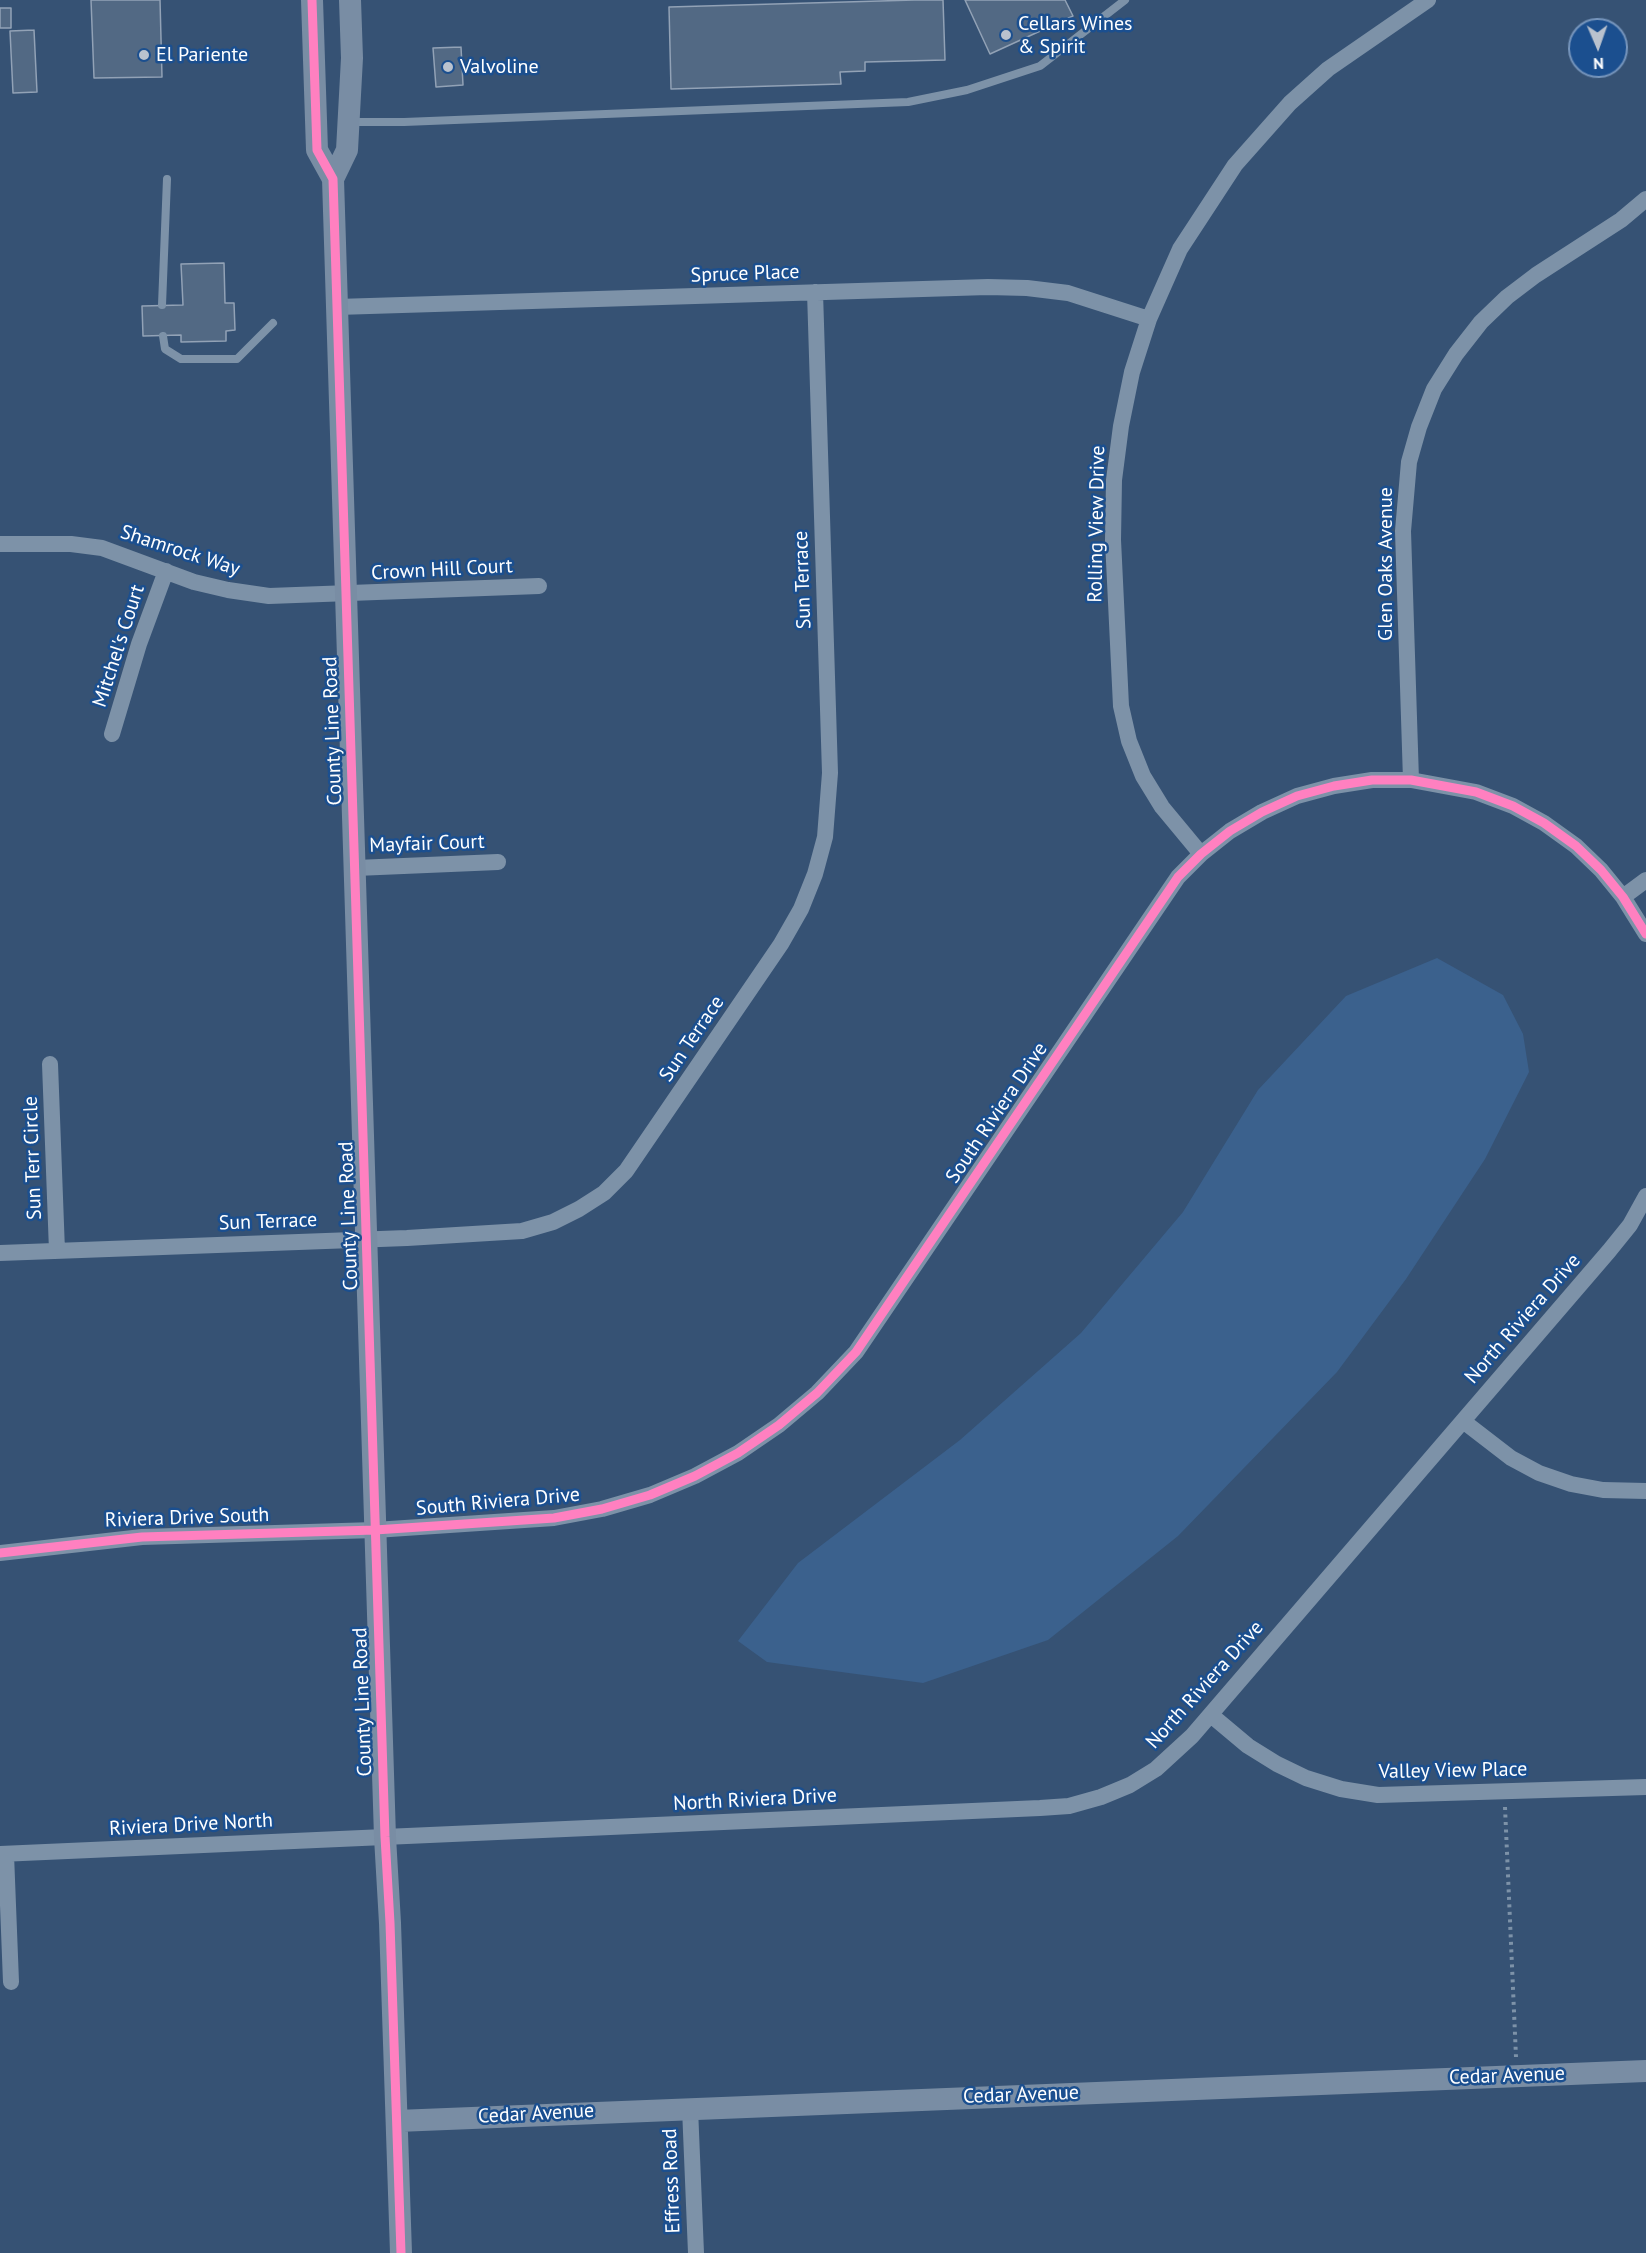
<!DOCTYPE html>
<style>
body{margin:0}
#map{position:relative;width:1646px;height:2253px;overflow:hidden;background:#365274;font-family:"PT Sans",sans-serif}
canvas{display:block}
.north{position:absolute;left:1568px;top:18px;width:60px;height:60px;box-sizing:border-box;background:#1b4f8f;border:2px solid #7695bc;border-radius:50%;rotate:178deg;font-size:16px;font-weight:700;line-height:24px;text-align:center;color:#fff}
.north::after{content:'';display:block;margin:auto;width:21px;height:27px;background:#b9c2ce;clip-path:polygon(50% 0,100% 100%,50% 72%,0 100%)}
</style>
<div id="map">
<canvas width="1646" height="2253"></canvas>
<div class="north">N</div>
</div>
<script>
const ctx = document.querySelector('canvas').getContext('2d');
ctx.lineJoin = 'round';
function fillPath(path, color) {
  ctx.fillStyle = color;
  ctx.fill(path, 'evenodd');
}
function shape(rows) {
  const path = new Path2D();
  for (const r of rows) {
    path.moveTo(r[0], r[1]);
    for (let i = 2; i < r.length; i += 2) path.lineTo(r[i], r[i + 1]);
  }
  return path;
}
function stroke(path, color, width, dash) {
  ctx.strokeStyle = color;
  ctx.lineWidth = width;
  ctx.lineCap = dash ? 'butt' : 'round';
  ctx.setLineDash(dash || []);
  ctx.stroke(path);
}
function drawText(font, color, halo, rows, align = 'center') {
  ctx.font = font + ' "PT Sans",sans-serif';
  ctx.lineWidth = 5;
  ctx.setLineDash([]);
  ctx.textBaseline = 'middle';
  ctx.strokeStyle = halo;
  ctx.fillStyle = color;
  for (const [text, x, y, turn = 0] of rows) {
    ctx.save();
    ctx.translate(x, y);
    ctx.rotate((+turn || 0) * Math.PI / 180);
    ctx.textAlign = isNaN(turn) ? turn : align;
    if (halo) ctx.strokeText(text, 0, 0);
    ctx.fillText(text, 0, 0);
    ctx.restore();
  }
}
fillPath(shape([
 [1437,958,1503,995,1523,1034,1529,1072,1485,1159,1406,1279,1337,1372,1178,1536,1048,1640,923,1683,767,1662,738,1641,798,1563,960,1440,1081,1333,1183,1212,1258,1090,1346,996]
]), '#3b618d');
const building = shape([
 [91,0,160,0,162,77,94,78,91,0],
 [915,0,943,0,945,60,865,62,865,71,840,72,841,84,671,89,669,7,915,0],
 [965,0,1065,0,1073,16,990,54,965,0],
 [0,8,11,8,11,28,0,28,0,8],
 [34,30,37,92,13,93,10,31,34,30],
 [461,47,463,85,436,87,433,48,461,47],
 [224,263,225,303,234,303,235,330,226,331,226,341,181,342,181,335,143,336,142,306,183,305,181,264,224,263]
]);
fillPath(building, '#526984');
stroke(building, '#92a2b6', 1.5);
stroke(shape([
 [1505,1807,1516,2057]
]), '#7d92a8', 4, [3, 4.5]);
stroke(shape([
 [350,122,404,122,908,102,967,90,1040,66,1125,0],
 [162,305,167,179],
 [163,336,165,349,181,359,237,359,273,323]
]), '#7d92a8', 8);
stroke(shape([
 [337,307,988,287,1027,288,1068,293,1149,319],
 [0,544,71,544,102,548,194,582,228,590,269,596,539,586],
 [112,734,139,644,166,571],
 [1411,780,1403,531,1409,462,1419,427,1434,389,1456,354,1481,322,1507,297,1536,275,1621,220,1646,199],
 [1201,854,1162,807,1143,776,1129,741,1121,706,1113,540,1114,480,1121,426,1132,372,1149,319,1180,249,1235,165,1290,103,1328,69,1428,0],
 [356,868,498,862],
 [1623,897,1646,880],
 [50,1064,57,1251],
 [0,1253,407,1238,522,1231,553,1222,579,1209,604,1193,626,1171,781,944,801,909,815,874,825,837,830,773,815,292],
 [1463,1421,1511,1458,1539,1473,1571,1484,1603,1490,1646,1491],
 [0,1553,142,1537,375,1530,554,1518,602,1509,650,1495,695,1476,738,1453,779,1425,817,1393,856,1352,1178,877,1201,854,1230,831,1262,812,1297,796,1334,786,1372,780,1411,780,1476,792,1513,806,1544,823,1576,846,1601,870,1623,897,1646,934],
 [1211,1715,1248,1746,1277,1764,1306,1778,1341,1789,1378,1795,1646,1787],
 [0,1854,1040,1808,1069,1806,1101,1797,1130,1785,1156,1769,1192,1736,1609,1251,1630,1225,1646,1196],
 [6,1854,11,1982],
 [690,2108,696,2253]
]), '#7d92a8', 16);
stroke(shape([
 [312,0,317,150,333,179,385,1837,390,1923,401,2253],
 [333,179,347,150,352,58,350,0],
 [397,2121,1646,2071]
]), '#798da4', 22);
stroke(shape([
 [312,0,317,150,333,179,385,1837,390,1923,401,2253],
 [0,1553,142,1537,375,1530,554,1518,602,1509,650,1495,695,1476,738,1453,779,1425,817,1393,856,1352,1178,877,1201,854,1230,831,1262,812,1297,796,1334,786,1372,780,1411,780,1476,792,1513,806,1544,823,1576,846,1601,870,1623,897,1646,934]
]), '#ff80c0', 9);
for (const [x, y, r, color] of [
 [1006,35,6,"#b9c2ce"],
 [144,55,6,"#b9c2ce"],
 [448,67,6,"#b9c2ce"]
]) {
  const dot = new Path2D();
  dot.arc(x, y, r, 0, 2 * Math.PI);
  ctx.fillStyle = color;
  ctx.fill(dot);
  stroke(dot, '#1b4f8f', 2);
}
drawText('20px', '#fff', '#1b4f8f', [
 ["Cellars Wines",1018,24],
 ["& Spirit",1018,47],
 ["El Pariente",156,55],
 ["Valvoline",460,67]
], 'left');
drawText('20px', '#fff', '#1b4f8f', [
 ["Spruce Place",745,274,-2],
 ["Rolling View Drive",1097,524,-89],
 ["Shamrock Way",180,551,18],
 ["Glen Oaks Avenue",1386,564,-90],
 ["Crown Hill Court",442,570,-3],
 ["Sun Terrace",803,580,-92],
 ["Mitchel's Court",119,646,-72],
 ["County Line Road",333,731,-92],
 ["Mayfair Court",427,844,-2],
 ["Sun Terrace",692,1039,-56],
 ["South Riviera Drive",997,1113,-56],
 ["Sun Terr Circle",33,1158,-92],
 ["County Line Road",349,1216,-92],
 ["Sun Terrace",268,1222,-2],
 ["North Riviera Drive",1523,1319,-49],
 ["South Riviera Drive",498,1502,-5],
 ["Riviera Drive South",187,1518,-2],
 ["North Riviera Drive",1205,1685,-48],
 ["County Line Road",363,1702,-92],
 ["Valley View Place",1453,1771,-1],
 ["North Riviera Drive",755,1800,-3],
 ["Riviera Drive North",191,1825,-3],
 ["Cedar Avenue",1507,2076,-2],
 ["Cedar Avenue",1021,2095,-2],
 ["Cedar Avenue",536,2114,-3],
 ["Effress Road",672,2181,-92]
]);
</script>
